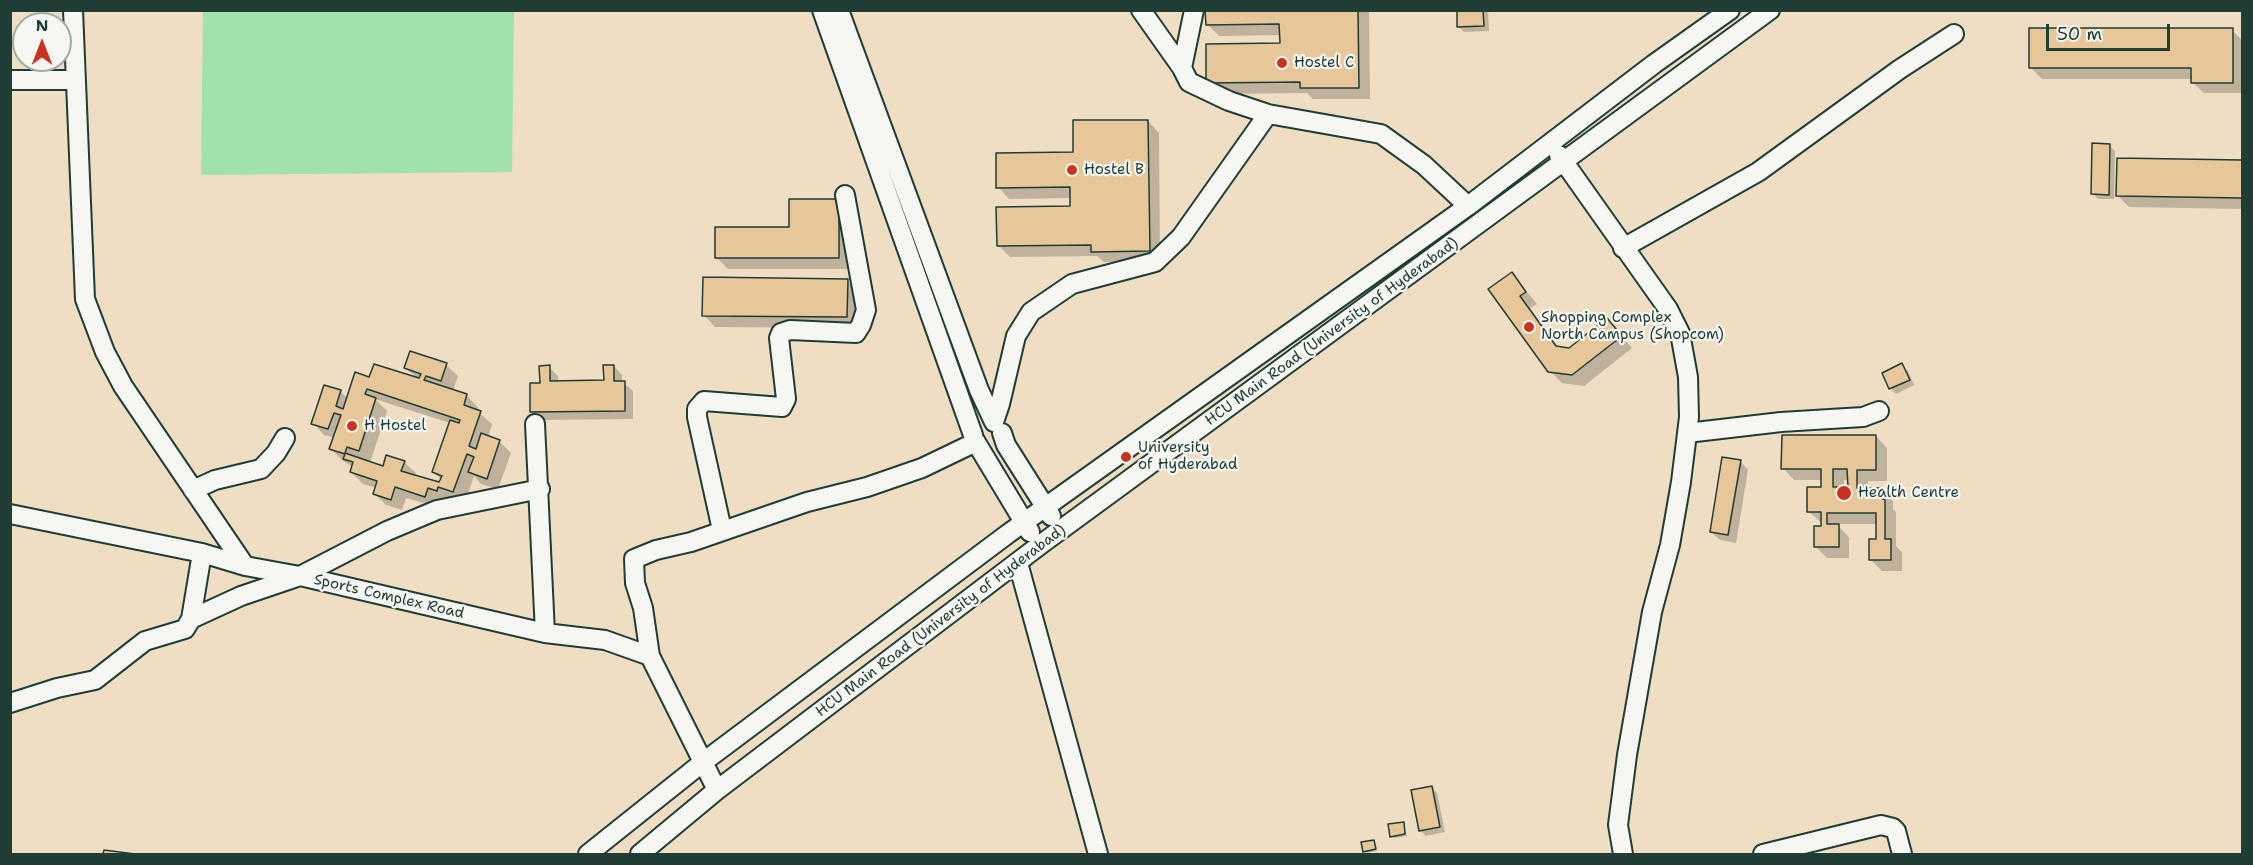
<!DOCTYPE html>
<style>
body{margin:0}
#map{position:relative;width:2253px;height:865px;overflow:hidden;background:#f2e8d7;font-family:"Shantell Sans",sans-serif}
canvas{display:block}
.frame{position:absolute;inset:0;border:12px solid #1f3d34;pointer-events:none}
.north{position:absolute;left:12px;top:12px;width:60px;height:60px;box-sizing:border-box;background:#f6f6f2;border:2px solid #a0aca6;border-radius:50%;rotate:0deg;font-size:16px;font-weight:700;line-height:24px;text-align:center;color:#1f3d34}
.north::after{content:'';display:block;margin:auto;width:21px;height:27px;background:#c8321e;clip-path:polygon(50% 0,100% 100%,50% 72%,0 100%)}
.scale{position:absolute;left:2046px;top:24px;width:124px;height:27px;box-sizing:border-box;border:3px solid #1f3d34;border-top:0;padding-left:8px;font-size:18px;line-height:21px;white-space:nowrap;color:#1f3d34;-webkit-text-stroke:4px #f6f6f2;paint-order:stroke}
</style>
<div id="map">
<canvas width="2253" height="865"></canvas>
<div class="frame"></div>
<div class="north">N</div>
<div class="scale">50 m</div>
</div>
<script>
const ctx = document.querySelector('canvas').getContext('2d');
ctx.lineJoin = 'round';
function fillPath(path, color) {
  ctx.fillStyle = color;
  ctx.fill(path, 'evenodd');
}
function shape(rows) {
  const path = new Path2D();
  for (const r of rows) {
    path.moveTo(r[0], r[1]);
    for (let i = 2; i < r.length; i += 2) path.lineTo(r[i], r[i + 1]);
  }
  return path;
}
function stroke(path, color, width, dash) {
  ctx.strokeStyle = color;
  ctx.lineWidth = width;
  ctx.lineCap = dash ? 'butt' : 'round';
  ctx.setLineDash(dash || []);
  ctx.stroke(path);
}
function drawText(font, color, halo, rows, align = 'center') {
  ctx.font = font + ' "Shantell Sans",sans-serif';
  ctx.lineWidth = 4.5;
  ctx.setLineDash([]);
  ctx.textBaseline = 'middle';
  ctx.strokeStyle = halo;
  ctx.fillStyle = color;
  for (const [text, x, y, turn = 0] of rows) {
    ctx.save();
    ctx.translate(x, y);
    ctx.rotate((+turn || 0) * Math.PI / 180);
    ctx.textAlign = isNaN(turn) ? turn : align;
    if (halo) ctx.strokeText(text, 0, 0);
    ctx.fillText(text, 0, 0);
    ctx.restore();
  }
}
fillPath(shape([
 [11,11,2242,11,2242,854,11,854],
 [24,24,60,24,60,60,24,60]
]), '#efdec4');
fillPath(shape([
 [203,11,514,11,512,172,201,175]
]), '#a1e1aa');
fillPath(shape([
 [1207,10,1369,10,1370,99,1313,99,1307,93,1219,94,1208,82,1281,45,1281,35,1219,36,1207,24],
 [1458,10,1488,10,1489,31,1464,32,1459,27],
 [2232,30,2242,40,2242,93,2204,93,2192,82,2192,79,2042,79,2030,67],
 [1148,121,1159,133,1160,262,1104,262,1097,256,1010,257,998,245,1072,208,1072,198,1009,199,998,187],
 [2109,145,2115,151,2114,199,2098,199,2093,194],
 [2118,160,2242,161,2242,209,2129,207,2118,196],
 [790,200,850,212,850,269,728,269,716,257,790,229],
 [1512,274,1537,304,1530,308,1558,347,1569,350,1607,320,1632,348,1584,386,1562,383,1550,371,1491,289],
 [847,281,859,292,858,328,715,327,704,315],
 [446,365,458,376,453,391,466,395,478,407,477,411,492,424,488,437,499,441,511,453,498,489,481,484,474,476,465,503,450,498,449,502,440,498,437,507,406,498,402,510,386,505,375,494,376,488,363,484,351,472,353,467,343,461,331,449,335,438,324,435,313,423,325,386,341,392,348,399,370,379,418,379,406,368],
 [375,399,450,423,433,472,442,480,440,484,414,477,416,473,404,462,384,467,370,463,387,411],
 [1902,365,1908,371,1914,385,1896,394,1890,388],
 [614,366,622,375,622,382,633,391,633,419,540,420,532,411,549,367,558,376,558,382,605,382],
 [1876,436,1887,448,1887,481,1868,481,1868,489,1881,489,1893,501,1893,509,1896,512,1896,546,1902,552,1902,571,1882,571,1871,560,1877,540,1877,524,1836,524,1849,537,1849,558,1827,558,1815,546,1822,523,1808,511,1823,489,1823,480,1794,480,1783,468],
 [1844,480,1849,480,1849,489,1844,489],
 [1740,461,1748,470,1736,543,1720,540,1711,532],
 [1432,788,1437,793,1445,832,1426,836,1420,830],
 [1403,823,1407,836,1394,838,1391,836],
 [1374,842,1377,851,1367,853,1364,851]
]), '#0003');
const building = shape([
 [1205,10,1358,10,1359,88,1300,88,1300,82,1206,83,1206,44,1280,43,1279,24,1206,25,1205,10],
 [1457,10,1483,10,1484,26,1457,27,1457,10],
 [2029,28,2233,28,2233,83,2191,83,2191,68,2029,68,2029,28],
 [1073,120,1148,120,1150,251,1091,252,1091,245,997,246,996,207,1070,206,1070,187,996,188,996,153,1073,152,1073,120],
 [2092,143,2110,144,2109,195,2091,194,2092,143],
 [2117,158,2242,160,2242,198,2116,196,2117,158],
 [789,199,839,199,839,258,715,258,715,227,789,227,789,199],
 [1512,272,1526,292,1520,296,1556,346,1569,348,1607,318,1622,336,1572,375,1548,372,1488,289,1512,272],
 [703,277,848,279,847,317,702,316,703,277],
 [410,351,447,363,441,381,426,376,424,380,467,394,464,405,481,411,469,446,476,449,481,433,500,440,487,479,468,472,474,457,467,454,453,492,438,487,437,491,428,488,425,497,395,487,391,500,373,494,377,481,350,472,353,462,343,459,345,454,329,449,341,415,334,413,328,429,311,424,324,385,341,390,336,406,343,409,355,372,369,377,374,364,419,378,421,374,404,368,410,351],
 [367,389,460,420,459,423,450,420,432,472,442,476,439,482,401,471,405,461,386,455,383,466,345,453,347,447,359,451,376,398,365,394,367,389],
 [1902,363,1910,380,1889,389,1882,373,1902,363],
 [550,365,550,381,604,380,603,365,614,365,614,381,625,381,625,411,530,412,530,383,540,383,539,366,550,365],
 [1782,435,1876,435,1876,470,1857,470,1857,488,1882,488,1882,499,1885,499,1885,539,1891,539,1891,560,1869,560,1869,539,1876,539,1876,513,1827,513,1827,524,1839,524,1839,547,1814,547,1814,526,1821,526,1821,512,1807,512,1807,487,1821,487,1821,469,1781,469,1782,435],
 [1833,469,1847,469,1848,487,1833,487,1833,469],
 [1722,457,1741,460,1728,535,1710,532,1722,457],
 [1432,786,1440,827,1419,831,1411,790,1432,786],
 [1404,822,1405,834,1390,837,1388,824,1404,822],
 [1374,840,1376,849,1363,852,1361,842,1374,840],
 [104,850,135,854,103,854,104,850]
]);
fillPath(building, '#e7c799');
stroke(building, '#1f3d34', 1.5);
const minor = shape([
 [73,10,85,299,105,352,123,386,245,566],
 [822,10,973,435],
 [839,10,979,390,994,422],
 [1141,10,1182,68,1194,10],
 [1182,68,1189,82,1229,101,1268,114,1381,134,1424,165,1468,206],
 [10,80,75,80],
 [1559,155,1668,309,1680,333,1688,377,1689,417,1681,482,1670,545,1652,612,1627,755,1618,825,1623,854],
 [1623,248,1758,172,1900,69,1954,34],
 [994,422,1000,404,1016,336,1031,312,1072,284,1155,262,1181,237,1268,114],
 [535,424,545,633],
 [1002,433,1006,445,1051,516],
 [1687,433,1781,422,1863,417,1879,411],
 [977,444,1030,532],
 [193,490,215,480,261,469,276,453,285,438],
 [10,514,202,553,245,566,300,576,545,633,605,640,650,656,717,790],
 [722,530,697,417,697,409,704,401,782,407,786,399,779,338,781,333,790,330,856,333,861,325,866,310,845,195],
 [1018,563,1098,854],
 [191,619,241,596,300,576,387,531,437,510,540,489],
 [650,656,643,608,635,583,634,559,656,550,691,542,807,502,867,487,922,468,976,442],
 [10,703,57,688,95,680,145,641,185,629,191,619,202,553],
 [588,854,702,763,1009,533,1468,206,1654,64,1730,10],
 [640,854,717,790,1040,545,1770,10],
 [1763,854,1881,825,1893,828,1896,831,1902,854]
]);
stroke(minor, '#1f3d34', 22);
stroke(minor, '#f6f6f2', 18);
for (const [x, y, r, color] of [
 [1282,63,6,"#c8321e"],
 [1072,170,6,"#c8321e"],
 [1529,327,6,"#c8321e"],
 [352,426,6,"#c8321e"],
 [1126,457,6,"#c8321e"],
 [1844,493,8,"#c8321e"]
]) {
  const dot = new Path2D();
  dot.arc(x, y, r, 0, 2 * Math.PI);
  ctx.fillStyle = color;
  ctx.fill(dot);
  stroke(dot, '#f6f6f2', 2);
}
drawText('15px', '#1f3d34', '#f6f6f2', [
 ["Hostel C",1294,63],
 ["Hostel B",1084,170],
 ["Shopping Complex",1541,318],
 ["North Campus (Shopcom)",1541,335],
 ["H Hostel",364,426],
 ["University",1138,448],
 ["of Hyderabad",1138,465],
 ["Health Centre",1858,493]
], 'left');
drawText('15px', '#1f3d34', '#f6f6f2', [
 ["HCU Main Road (University of Hyderabad)",1332,332,-36],
 ["Sports Complex Road",389,597,13],
 ["HCU Main Road (University of Hyderabad)",941,621,-37]
]);
</script>
